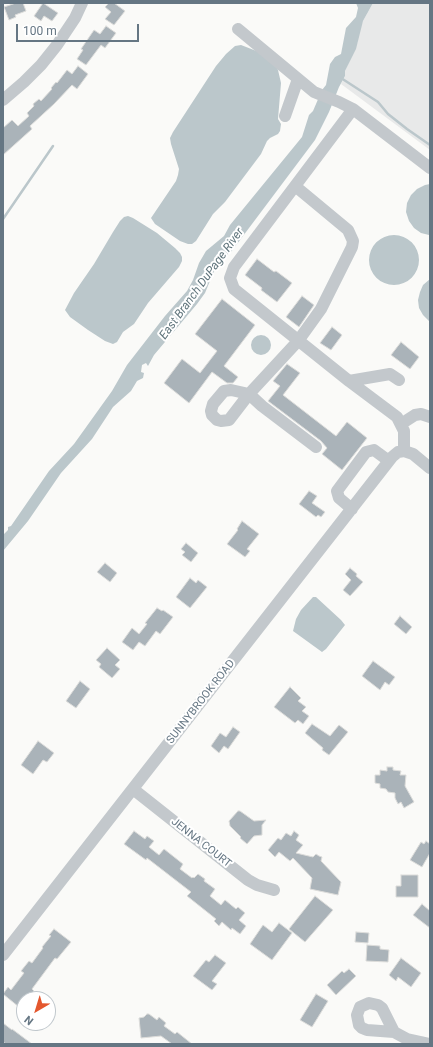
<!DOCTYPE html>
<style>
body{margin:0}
#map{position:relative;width:433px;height:1047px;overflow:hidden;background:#fafaf8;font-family:Roboto,sans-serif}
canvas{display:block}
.frame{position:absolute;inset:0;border:4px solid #657683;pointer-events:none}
.north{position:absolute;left:16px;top:991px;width:40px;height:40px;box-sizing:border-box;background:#fff;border:1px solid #c1c8cd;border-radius:50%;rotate:218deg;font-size:11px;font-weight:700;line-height:16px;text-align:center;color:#657683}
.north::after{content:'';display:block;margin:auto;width:14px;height:18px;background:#e4572e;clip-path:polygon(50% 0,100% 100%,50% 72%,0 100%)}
.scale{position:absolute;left:16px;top:24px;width:123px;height:18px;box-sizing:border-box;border:2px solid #657683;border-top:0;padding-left:5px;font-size:12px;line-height:14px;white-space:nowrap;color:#657683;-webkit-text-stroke:3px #fff;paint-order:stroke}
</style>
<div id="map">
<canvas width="433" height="1047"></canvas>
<div class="frame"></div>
<div class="north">N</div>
<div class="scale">100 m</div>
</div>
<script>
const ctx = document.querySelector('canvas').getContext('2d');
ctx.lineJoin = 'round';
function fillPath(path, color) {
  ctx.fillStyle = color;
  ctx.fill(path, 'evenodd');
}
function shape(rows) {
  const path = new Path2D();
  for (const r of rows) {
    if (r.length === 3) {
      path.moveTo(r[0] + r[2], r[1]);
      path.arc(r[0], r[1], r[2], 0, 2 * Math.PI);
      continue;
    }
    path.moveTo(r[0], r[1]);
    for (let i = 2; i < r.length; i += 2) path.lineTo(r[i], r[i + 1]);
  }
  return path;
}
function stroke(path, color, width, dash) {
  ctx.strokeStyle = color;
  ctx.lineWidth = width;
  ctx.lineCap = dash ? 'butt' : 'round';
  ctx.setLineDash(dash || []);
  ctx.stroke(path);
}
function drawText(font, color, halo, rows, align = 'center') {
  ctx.font = font + ' Roboto,sans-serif';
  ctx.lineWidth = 4;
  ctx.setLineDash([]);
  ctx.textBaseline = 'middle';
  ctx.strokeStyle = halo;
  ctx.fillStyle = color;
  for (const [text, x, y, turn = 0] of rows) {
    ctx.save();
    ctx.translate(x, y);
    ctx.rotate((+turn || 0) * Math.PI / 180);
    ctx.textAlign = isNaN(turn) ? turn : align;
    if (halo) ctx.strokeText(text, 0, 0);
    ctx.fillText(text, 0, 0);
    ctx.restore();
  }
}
fillPath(shape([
 [373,3,430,3,430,150,341,84,345,76,345,71,357,44,359,32,363,21]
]), '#e8e9e9');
fillPath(shape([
 [356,3,373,3,363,21,356,49,345,71,345,76,339,87,329,112,315,140,231,252,225,256,217,264,205,293,197,304,154,355,148,366,146,363,142,365,141,372,144,373,143,378,137,381,131,391,113,407,92,439,61,473,28,521,3,551,3,535,8,530,8,527,11,526,49,471,74,444,112,391,127,365,165,316,187,291,193,280,199,263,206,251,224,236,230,225,302,137,309,115,313,111,322,90,326,85,330,64,335,57,341,54,346,28,356,17,358,8],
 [241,45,259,52,276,66,278,70,281,83,278,119,281,124,280,131,278,134,270,138,267,141,261,154,225,202,213,214,196,241,192,244,188,244,180,241,155,224,151,218,176,181,178,175,179,169,171,144,170,138,173,132,216,66,226,54,235,46],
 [430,184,430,235,429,235,421,233,414,228,409,221,406,212,407,203,411,195,417,189,425,185],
 [128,216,133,218,157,233,175,248,180,253,182,257,182,261,179,267,148,303,134,324,123,332,117,342,113,344,105,341,88,330,70,317,65,310,74,293,94,264,113,232,120,221,124,217],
 [394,260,25],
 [430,279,430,322,423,315,419,308,418,300,420,292,423,285],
 [261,345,10],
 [313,597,316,597,341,620,345,625,326,649,322,652,293,631,296,619,301,610]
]), '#bbc7cb');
stroke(shape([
 [341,78,378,102,388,114,407,129,430,145],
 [3,219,53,146]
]), '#bbc7cb', 2.5);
const building = shape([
 [16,3,23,3,26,11,15,15,16,17,9,20,4,7,16,3],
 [43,3,58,13,52,21,44,16,41,21,34,16,43,3],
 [109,3,114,3,125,11,114,25,105,19,111,12,105,7,109,3],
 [106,26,116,33,105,48,101,45,86,65,77,59,83,50,81,49,94,30,100,34,106,26],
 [78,66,88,74,77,89,72,85,54,104,30,126,32,129,3,155,3,128,12,120,18,126,29,116,27,113,34,106,33,104,39,99,41,101,52,89,51,88,56,82,57,83,67,70,72,74,78,66],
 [257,259,274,272,276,271,292,283,277,302,261,290,262,288,245,275,257,259],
 [302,296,314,305,299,327,286,317,302,296],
 [222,299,255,325,224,366,238,377,233,383,227,383,212,372,189,403,164,383,182,359,200,373,217,351,195,334,222,299],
 [332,327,342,335,331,350,320,343,332,327],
 [401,342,419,357,410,369,391,355,401,342],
 [287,364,300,373,283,395,336,436,347,422,367,438,342,470,322,454,327,448,321,441,268,401,280,386,273,381,287,364],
 [309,491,317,496,312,503,325,512,321,517,318,515,316,517,299,504,309,491],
 [242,521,259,534,247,549,250,551,245,557,227,544,238,530,237,529,242,521],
 [186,543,198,553,191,562,182,555,185,552,181,549,186,543],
 [105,563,117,573,110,582,97,572,105,563],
 [350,568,357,574,356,576,363,582,350,596,343,590,351,580,345,574,350,568],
 [190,578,196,583,198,580,207,587,190,608,176,597,190,578],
 [157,608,162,611,163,610,173,617,160,634,156,631,145,646,139,642,133,650,122,642,132,628,139,634,147,624,145,623,157,608],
 [400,616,412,627,406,634,394,624,400,616],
 [107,648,120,660,115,665,120,669,112,678,99,667,101,664,96,660,107,648],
 [373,661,395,677,389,685,385,682,380,690,362,676,373,661],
 [80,681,90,689,76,708,66,701,80,681],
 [290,687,301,698,298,701,306,707,302,711,309,716,303,724,298,720,295,723,274,707,290,687],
 [312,724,330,736,339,725,348,732,329,755,322,750,323,748,305,733,312,724],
 [233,727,240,732,228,749,224,746,219,753,211,746,220,733,226,737,233,727],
 [38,741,54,753,47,762,43,760,33,774,21,765,38,741],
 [387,767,393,767,393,770,401,771,400,775,406,775,405,786,414,802,404,808,401,802,398,804,395,798,395,793,388,792,386,789,380,788,380,784,375,783,375,775,380,775,380,770,387,771,387,767],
 [238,811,240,811,254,821,266,820,262,825,262,835,254,836,247,844,240,838,241,837,230,826,229,821,238,811],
 [134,831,145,839,147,836,154,841,149,847,159,855,164,849,183,864,180,869,192,878,193,877,194,878,198,874,205,879,204,881,215,889,210,896,221,905,225,900,236,909,238,907,245,913,239,920,246,926,240,934,232,928,231,930,222,922,219,926,214,921,216,919,187,896,191,892,147,858,146,860,124,844,134,831],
 [294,831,299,835,296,840,303,845,296,853,313,857,316,854,319,856,322,857,321,861,341,882,338,895,310,889,312,878,293,858,290,861,279,852,275,857,268,850,278,838,281,840,286,833,291,836,294,831],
 [426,841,430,844,430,853,422,867,410,860,421,842,424,844,426,841],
 [401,875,418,875,418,897,396,897,396,886,401,886,401,875],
 [315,896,333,910,305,942,289,929,315,896],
 [422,904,430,911,430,928,413,915,422,904],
 [279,923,292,933,272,960,250,944,263,925,272,932,279,923],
 [54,929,71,942,57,959,55,958,32,989,34,991,31,996,29,994,24,999,19,1007,3,994,8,987,11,990,24,973,21,971,29,961,32,963,43,948,42,947,51,936,49,935,54,929],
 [356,932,369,933,368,943,355,942,356,932],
 [367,945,380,946,380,949,389,950,388,962,366,961,367,945],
 [215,955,226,963,212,981,217,984,212,990,193,976,206,960,209,962,215,955],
 [401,958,421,973,411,987,398,977,396,981,389,975,401,958],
 [349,969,356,976,336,995,327,985,342,971,344,973,349,969],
 [316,994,328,1001,312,1027,300,1020,316,994],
 [147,1014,149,1014,157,1020,159,1017,166,1023,164,1026,175,1034,177,1032,192,1044,172,1044,161,1036,141,1038,139,1018,144,1017,147,1014],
 [3,1023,12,1030,12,1029,32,1044,6,1044,3,1042,3,1023]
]);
fillPath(building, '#aab3b9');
stroke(building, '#dcdcda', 1);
stroke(shape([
 [238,29,314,92,339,102,353,109,430,168],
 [3,100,24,82,41,65,57,45,75,18,82,3],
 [353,109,234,267,230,278,234,289,349,381,397,417,404,431,404,451],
 [285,116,298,79],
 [295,186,348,230,353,241,352,247,321,309,298,341,249,394,229,420,221,421,217,420,212,415,211,411,213,404,224,391,231,390,249,394,262,406,316,447],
 [349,381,390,374,399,380],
 [401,424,415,415,421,414,430,417],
 [352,509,339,498,337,491,366,452,374,450,389,461],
 [133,789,248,880,257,885,274,890],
 [3,955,392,457,398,452,404,451,413,454,430,468],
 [394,1032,382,1008,378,1005,369,1003,360,1007,357,1015,359,1025,362,1028,367,1030,394,1032,407,1039,430,1044]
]), '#c3c8cc', 12);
drawText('11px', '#657683', '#fff', [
 ["SUNNYBROOK ROAD",201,702,-52],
 ["JENNA COURT",201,843,38]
]);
drawText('italic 12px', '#60757c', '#fff', [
 ["East Branch DuPage River",202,284,-54]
]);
</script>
